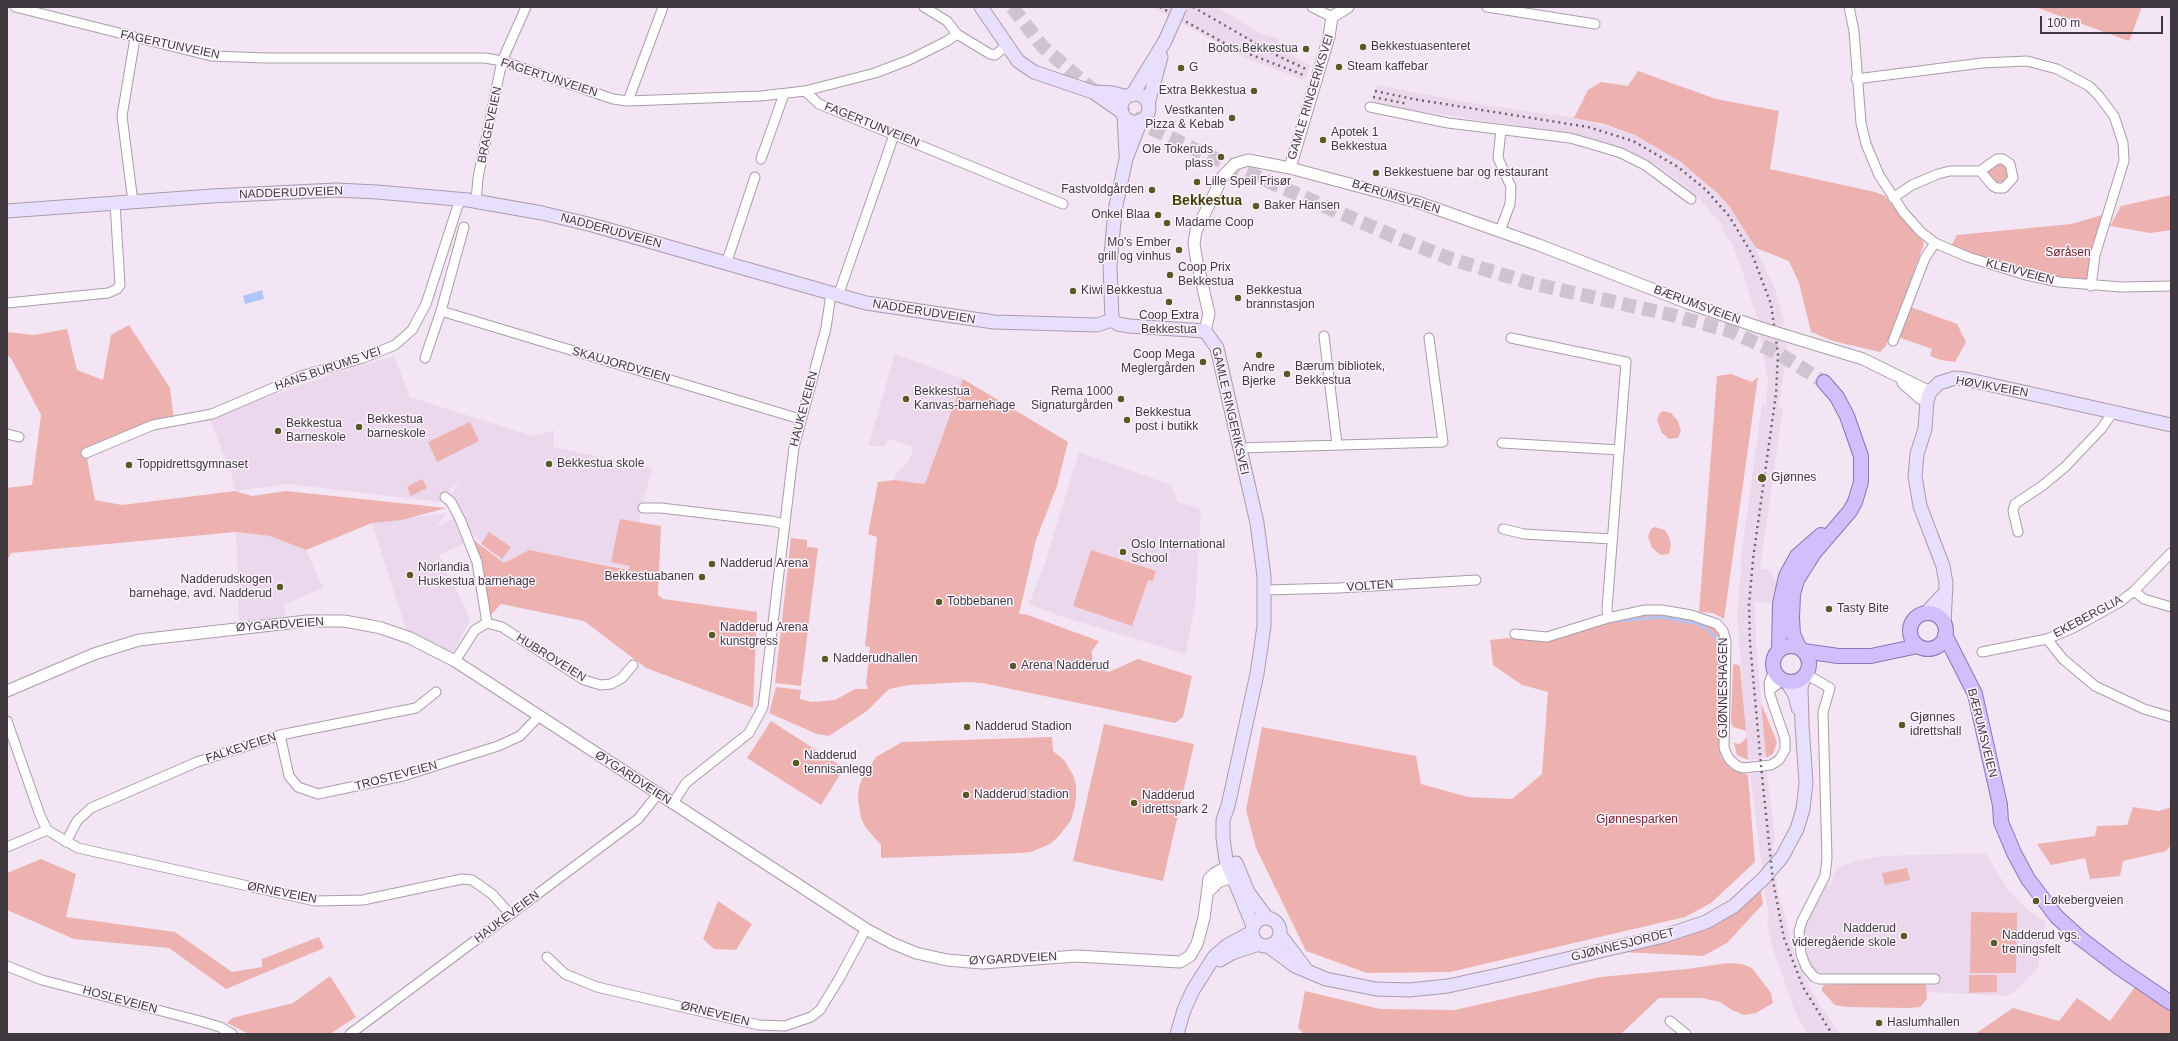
<!DOCTYPE html>
<meta charset="utf-8">
<style>
body{margin:0}
#map{position:relative;width:2178px;height:1041px;overflow:hidden;background:#f4e5f4;font-family:Helvetica,sans-serif}
canvas{display:block}
.frame{position:absolute;inset:0;border:8px solid #3f393f;pointer-events:none}
.scale{position:absolute;left:2040px;top:16px;width:123px;height:18px;box-sizing:border-box;border:2px solid #3f393f;border-top:0;padding-left:5px;font-size:12px;line-height:14px;white-space:nowrap;color:#3f393f;-webkit-text-stroke:3px #fdf4fe;paint-order:stroke}
</style>
<div id="map">
<canvas width="2178" height="1041"></canvas>
<div class="frame"></div>
<div class="scale">100 m</div>
</div>
<script>
const ctx = document.querySelector('canvas').getContext('2d');
ctx.lineJoin = 'round';
function fillPath(path, color) {
  ctx.fillStyle = color;
  ctx.fill(path, 'evenodd');
}
function shape(rows) {
  const path = new Path2D();
  for (const r of rows) {
    if (r.length === 3) {
      path.moveTo(r[0] + r[2], r[1]);
      path.arc(r[0], r[1], r[2], 0, 2 * Math.PI);
      continue;
    }
    path.moveTo(r[0], r[1]);
    for (let i = 2; i < r.length; i += 2) path.lineTo(r[i], r[i + 1]);
  }
  return path;
}
function stroke(path, color, width, dash) {
  ctx.strokeStyle = color;
  ctx.lineWidth = width;
  ctx.lineCap = dash ? 'butt' : 'round';
  ctx.setLineDash(dash || []);
  ctx.stroke(path);
}
function drawText(font, color, halo, rows, align = 'center') {
  ctx.font = font + ' Helvetica,sans-serif';
  ctx.lineWidth = 3;
  ctx.setLineDash([]);
  ctx.textBaseline = 'middle';
  ctx.strokeStyle = halo;
  ctx.fillStyle = color;
  for (const [text, x, y, turn = 0] of rows) {
    ctx.save();
    ctx.translate(x, y);
    ctx.rotate((+turn || 0) * Math.PI / 180);
    ctx.textAlign = isNaN(turn) ? turn : align;
    if (halo) ctx.strokeText(text, 0, 0);
    ctx.fillText(text, 0, 0);
    ctx.restore();
  }
}
fillPath(shape([
 [1152,7,1217,7,1259,33,1279,39,1276,48,1310,65,1305,80,1247,59],
 [1376,85,1466,102,1582,119,1635,135,1662,149,1697,175,1729,206,1751,239,1776,291,1785,326,1782,326,1788,361,1784,372,1778,407,1783,408,1760,569,1769,569,1773,575,1776,582,1776,592,1773,603,1755,601,1756,643,1766,758,1748,760,1737,612,1742,565,1740,564,1762,405,1766,405,1768,382,1757,317,1739,261,1731,242,1722,229,1722,225,1701,201,1682,183,1658,166,1628,151,1573,134,1371,104],
 [895,354,963,379,925,484,894,480,896,473,908,462,914,447,888,439,885,446,868,446],
 [394,356,410,397,532,436,554,430,553,447,653,468,644,498,629,569,529,550,504,563,466,528,450,495,463,476,440,502,288,484,235,491,232,475,209,418,335,373],
 [1079,452,1171,485,1178,502,1201,509,1195,608,1185,654,1063,617,1029,604,1045,563],
 [447,513,435,528,455,517,465,543,439,555,468,614,469,623,451,657,408,636,372,523],
 [236,532,270,536,306,550,323,588,284,605,285,616,239,623],
 [1767,772,1775,841,1773,847,1774,854,1762,868,1750,774],
 [1986,853,2007,888,2027,909,2046,923,2038,968,2018,989,2007,996,1826,987,1817,982,1805,953,1804,929,1810,910,1822,896,1826,886,1831,885,1836,868,1853,862,1881,856],
 [1776,877,1780,902,1782,904,1795,957,1818,1002,1840,1034,1807,1034,1794,1009,1772,946,1767,922,1769,914,1764,888]
]), '#ebd8ec');
fillPath(shape([
 [2035,7,2142,7,2129,41],
 [1638,71,1716,99,1779,111,1770,169,1875,192,1885,196,1921,238,1924,244,1886,346,1880,352,1833,341,1811,332,1799,283,1789,261,1756,248,1729,206,1716,192,1681,162,1635,135,1604,124,1574,118,1588,90,1601,82,1628,86],
 [1998,173,10],
 [2171,195,2171,230,2150,233,2110,226,2121,206],
 [2108,213,2088,285,2026,274,1951,246,1957,235,2072,224],
 [1908,306,1957,324,1966,342,1955,362,1941,360,1930,356,1932,349,1898,337],
 [129,325,170,388,174,420,86,453,95,500,122,505,235,491,252,496,286,491,446,508,402,520,372,523,306,550,270,536,236,532,11,553,7,561,7,488,32,485,41,415,11,358,7,355,7,332,34,335,67,329,77,370,103,380,111,335],
 [1731,374,1752,382,1758,377,1724,619,1713,613,1699,612,1717,376],
 [963,379,1068,442,1057,486,1036,540,1019,614,1025,614,1099,641,1092,651,1092,658,1094,663,1100,669,1109,672,1138,659,1192,676,1183,717,1175,723,982,683,968,682,909,685,889,689,867,711,829,736,817,734,769,713,776,687,801,690,800,699,812,702,835,700,855,689,868,689,866,684,870,647,865,646,877,537,868,534,878,482,894,480,925,484],
 [1663,411,1671,413,1678,421,1681,431,1678,438,1669,439,1662,433,1657,420,1659,414],
 [470,422,479,441,437,462,428,442],
 [422,479,427,488,411,496,407,487],
 [620,519,661,526,658,595,663,599,757,612,753,708,646,668,584,621,501,604,489,617,471,538,504,563,529,550,628,570,630,566,611,562],
 [1655,527,1665,530,1669,537,1671,545,1669,554,1661,555,1652,548,1648,536,1651,529],
 [489,532,511,547,502,559,481,544],
 [791,538,807,540,807,547,818,548,801,686,775,683],
 [1091,550,1156,571,1153,581,1148,580,1132,626,1073,606],
 [1661,614,1703,622,1712,626,1721,636,1722,656,1719,723,1721,757,1730,768,1748,775,1755,862,1711,903,1685,917,1450,972,1367,973,1306,951,1256,848,1246,810,1262,727,1416,756,1421,784,1468,797,1512,799,1542,774,1548,692,1522,685,1493,665,1490,640,1509,638,1549,641,1631,615],
 [1736,664,1740,666,1746,731,1733,727,1731,722,1733,665],
 [1761,703,1777,742,1773,754,1766,758],
 [771,721,844,768,821,805,747,758],
 [1104,724,1194,744,1163,881,1073,861],
 [1052,737,1053,751,1064,760,1073,775,1076,784,1076,796,1075,806,1071,820,1059,836,1050,844,1031,852,1021,853,881,858,881,845,866,828,861,818,858,799,859,787,863,777,876,757,902,742],
 [1747,737,1748,760,1737,755,1734,743,1740,744],
 [2133,807,2159,811,2171,807,2171,845,2166,851,2123,861,2120,876,2090,879,2085,858,2051,865,2037,844,2095,836,2097,826,2127,825],
 [41,859,76,874,66,917,175,932,232,972,262,967,262,959,319,937,324,948,226,989,169,948,74,939,7,910,7,873],
 [1907,868,1910,880,1885,885,1882,873],
 [1760,888,1763,904,1727,943,1703,956,1621,952,1708,929,1737,912],
 [718,901,752,924,736,950,714,949,703,939],
 [1971,912,2017,913,2016,973,1970,973],
 [1728,963,1742,964,1752,968,1771,993,1773,1003,1756,1013,1744,1015,1732,1010,1720,1002,1701,998,1659,998,1621,1034,1304,1034,1298,1028,1305,991,1380,1009,1455,1010,1600,977,1687,969],
 [1969,975,1997,975,1997,992,1969,993],
 [330,976,356,1017,330,1034,249,1034,227,1023,232,1018,293,1003],
 [1910,982,1926,985,1927,999,1920,1007,1909,1008,1847,1007,1835,1005,1822,991,1822,987,1825,985],
 [2135,987,2171,1008,2171,1034,1975,1034,2013,1008,2059,1021,2077,998,2110,1021]
]), '#edb2af');
fillPath(shape([
 [262,290,264,299,245,304,243,296]
]), '#afc6fa');
stroke(shape([
 [1617,621,1661,617,1698,624,1707,629,1716,638,1720,647,1718,699]
]), '#afc6fa', 2.5);
stroke(shape([
 [1012,7,1043,47,1095,92],
 [1115,107,1153,129,1194,149,1393,236,1451,259,1530,283,1672,315,1730,331,1778,353,1824,382]
]), '#d0c3d0', 14, [14, 7]);
const minor = shape([
 [15,7,211,56,266,58,485,58,502,61,613,99,628,101,761,96,805,91,819,104,1063,204],
 [924,7,947,21,957,34,990,54,995,55,1006,46],
 [1312,7,1332,17],
 [1487,7,1595,24],
 [1849,7,1854,31,1861,123,1866,144,1879,175,1904,213,1921,232,1935,243,1968,257,2026,275,2059,282,2121,287,2171,286],
 [1856,79,1982,63,2027,61,2057,69,2089,86,2098,95,2114,116,2123,143,2124,161,2095,255,2091,286],
 [805,91,875,73,909,60,947,41,957,34],
 [628,101,663,7],
 [1370,107,1448,123,1570,138,1598,146,1621,153,1645,165,1691,199],
 [761,159,784,94],
 [1893,198,1912,185,1938,174,1950,171,1980,171,1997,159,2003,159,2010,164,2013,178,2004,188,1997,188,1993,186,1980,171],
 [476,201,478,178,502,61,526,7],
 [133,202,122,116,135,38],
 [1500,231,1510,204,1511,187,1498,158,1501,130],
 [726,264,755,177],
 [838,296,894,135],
 [7,303,108,293,117,289,120,285,115,203],
 [441,311,800,419],
 [1324,336,1337,444],
 [1511,338,1626,362,1607,609,1608,618],
 [1893,341,1925,258,1935,243],
 [425,358,441,311,464,227],
 [7,434,19,437],
 [1502,443,1619,450],
 [1239,448,1443,442,1429,338],
 [86,453,153,425,212,414,301,376,363,358,395,345,412,330,426,304,460,199],
 [445,497,451,502,460,519,477,562,487,623,475,630,455,661],
 [643,508,661,508,771,521,784,524],
 [1503,529,1524,534,1612,539],
 [2018,532,2013,511,2015,504,2042,486,2065,467,2102,428,2113,412],
 [2171,553,2134,591,2120,602,2073,628,2047,639,2063,659,2095,686,2144,709,2171,717],
 [1265,590,1339,588,1476,580],
 [2134,591,2144,599,2171,607],
 [487,623,502,627,584,680,601,685,611,684,622,678,633,665],
 [1515,634,1547,637,1608,618,1645,610,1662,610,1691,615,1717,624,1723,631,1726,641,1724,748,1729,759,1737,766,1743,768,1771,765,1779,760,1785,750,1785,739,1770,695,1769,683,1774,670],
 [1982,652,2047,639],
 [1806,674,1830,688,1823,712,1827,858,1825,876,1802,921,1799,931,1801,954,1806,967,1814,977,1819,979,1935,979],
 [1771,689,1783,680],
 [7,721,40,815,47,830,78,848,315,901,363,900,462,879,472,880,492,894,510,914],
 [280,735,289,776,298,787,318,794,403,776,498,746,520,736,539,716],
 [673,803,686,783,749,733,763,707,794,447,826,328,831,294],
 [66,842,77,821,91,808,197,762,280,735,416,708,436,692],
 [7,847,47,830],
 [547,957,565,974,597,987,759,1025,785,1026,811,1017,820,1010,839,979,866,929],
 [7,966,42,980,200,1021,220,1027,232,1034],
 [1670,1021,1686,1034],
 [350,1034,638,819,658,794]
]);
const tertiary = shape([
 [1290,168,1329,37,1332,17,1348,7],
 [1205,331,1209,314,1196,257,1194,243,1196,231,1223,176,1235,164,1248,160,1290,168,1417,202,1539,245,1688,303,1758,327],
 [1784,335,1863,359,1930,392],
 [1903,383,1920,398,1927,401],
 [7,691,94,654,139,640,307,621,344,621,366,625,381,628,410,638,455,661,866,929,892,943,916,953,947,960,982,963,1076,956,1180,962,1190,956,1197,944,1204,918,1209,879,1214,874,1228,866,1238,869,1232,877,1218,882,1209,891]
]);
const secondary = shape([
 [981,7,1018,61,1034,72,1093,92,1122,112],
 [1094,92,1113,93,1127,97],
 [1135,108,14],
 [1132,95,1165,41],
 [1148,104,1161,57],
 [1124,116,1126,154],
 [7,211,212,196,336,190,377,192,468,200,542,213,592,225,866,303,994,322,1097,325,1112,320],
 [1112,320,1118,324,1129,326,1205,331,1217,348,1257,523,1264,576,1264,626,1257,674,1228,806,1223,820,1223,838,1226,860,1253,926],
 [1112,320,1110,266,1115,210,1126,159,1141,120],
 [1926,613,1945,593],
 [1944,624,1946,583,1943,566,1920,506,1915,476,1917,454,1925,429,1927,401,1930,392,1939,383,1955,378,1965,379,2171,425],
 [1787,682,1795,695,1798,708],
 [1236,863,1248,892,1267,918],
 [1266,932,14],
 [1280,935,1305,968],
 [1268,946,1295,966,1326,979,1376,989,1409,990,1448,986,1503,974,1664,936,1706,922,1734,906,1763,879,1782,857,1797,829,1803,809,1806,783,1802,724,1801,687,1805,676],
 [1220,960,1232,953,1259,944],
 [1177,1034,1184,1010,1193,990,1214,957,1228,945,1252,932]
]);
const primary = shape([
 [1928,631,18],
 [1945,635,1975,694,2000,805,2001,822,2014,853,2028,879,2056,916,2080,938,2118,967,2171,1003],
 [1791,664,18],
 [1799,647,1793,634,1792,618,1793,594,1797,580,1814,553,1850,511,1855,502,1861,482,1861,456,1847,416,1837,397,1824,382],
 [1779,651,1780,604,1786,576,1797,556,1821,535],
 [1804,651,1838,656,1871,656,1918,646]
]);
stroke(minor, '#aa9caa', 11);
stroke(tertiary, '#aa9caa', 13);
stroke(secondary, '#aa9caa', 15);
stroke(primary, '#8a75b9', 16);
stroke(minor, '#fff', 9);
stroke(tertiary, '#fff', 11);
stroke(secondary, '#e8dffe', 13);
stroke(primary, '#d1bffc', 14);
stroke(shape([
 [1160,7,1231,47,1306,76],
 [1193,7,1278,56,1308,70],
 [1375,91,1413,99,1588,127,1633,141,1678,167,1706,190,1729,216,1752,254,1771,304,1778,354,1776,394,1753,559,1749,605,1750,643,1762,776,1773,881,1784,938,1803,987,1832,1034],
 [1373,97,1408,104]
]), '#6d646d', 2.5, [2, 4]);
const tertiaryBridge = shape([
 [1758,327,1784,335]
]);
const secondaryBridge = shape([
 [1165,41,1180,7]
]);
stroke(tertiaryBridge, '#aa9caa', 13, []);
stroke(secondaryBridge, '#aa9caa', 15, []);
stroke(tertiaryBridge, '#fff', 11);
stroke(secondaryBridge, '#e8dffe', 13);
for (const [x, y, r, color] of [
 [1363,47,4,"#595926"],
 [1306,49,4,"#595926"],
 [1339,67,4,"#595926"],
 [1181,68,4,"#595926"],
 [1254,91,4,"#595926"],
 [1232,118,4,"#595926"],
 [1323,140,4,"#595926"],
 [1221,157,4,"#595926"],
 [1376,173,4,"#595926"],
 [1197,182,4,"#595926"],
 [1152,190,4,"#595926"],
 [1256,206,4,"#595926"],
 [1158,215,4,"#595926"],
 [1167,223,4,"#595926"],
 [1179,250,4,"#595926"],
 [1170,275,4,"#595926"],
 [1073,291,4,"#595926"],
 [1238,298,4,"#595926"],
 [1169,302,4,"#595926"],
 [1259,355,4,"#595926"],
 [1203,362,4,"#595926"],
 [1287,374,4,"#595926"],
 [906,399,4,"#595926"],
 [1121,399,4,"#595926"],
 [1127,420,4,"#595926"],
 [359,427,4,"#595926"],
 [278,431,4,"#595926"],
 [549,464,4,"#595926"],
 [129,465,4,"#595926"],
 [1762,478,5,"#595926"],
 [1123,552,4,"#595926"],
 [712,564,4,"#595926"],
 [410,575,4,"#595926"],
 [702,577,4,"#595926"],
 [280,587,4,"#595926"],
 [939,602,4,"#595926"],
 [1829,609,4,"#595926"],
 [712,635,4,"#595926"],
 [825,659,4,"#595926"],
 [1013,666,4,"#595926"],
 [1902,725,4,"#595926"],
 [967,727,4,"#595926"],
 [796,763,4,"#595926"],
 [966,795,4,"#595926"],
 [1134,803,4,"#595926"],
 [2036,901,4,"#595926"],
 [1904,936,4,"#595926"],
 [1994,943,4,"#595926"],
 [1879,1023,4,"#595926"]
]) {
  const dot = new Path2D();
  dot.arc(x, y, r, 0, 2 * Math.PI);
  ctx.fillStyle = color;
  ctx.fill(dot);
  stroke(dot, '#fdf4fe', 1.5);
}
drawText('12px', '#3f393f', '#fdf4fe', [
 ["FAGERTUNVEIEN",170,45,12],
 ["FAGERTUNVEIEN",549,78,18],
 ["GAMLE RINGERIKSVEI",1311,97,-73],
 ["BRAGEVEIEN",490,125,-78],
 ["FAGERTUNVEIEN",872,125,22],
 ["NADDERUDVEIEN",291,193,-2],
 ["BÆRUMSVEIEN",1396,197,17],
 ["NADDERUDVEIEN",611,231,15],
 ["KLEIVVEIEN",2020,272,15],
 ["BÆRUMSVEIEN",1697,305,20],
 ["NADDERUDVEIEN",924,312,9],
 ["SKAUJORDVEIEN",621,365,16],
 ["HANS BURUMS VEI",328,369,-19],
 ["HØVIKVEIEN",1992,387,10],
 ["HAUKEVEIEN",804,409,-75],
 ["GAMLE RINGERIKSVEI",1230,411,77],
 ["VOLTEN",1370,586,-4],
 ["EKEBERGLIA",2088,617,-28],
 ["ØYGARDVEIEN",280,625,-4],
 ["HUBROVEIEN",551,658,32],
 ["GJØNNESHAGEN",1724,688,-90],
 ["BÆRUMSVEIEN",1982,733,76],
 ["FALKEVEIEN",241,748,-18],
 ["TROSTEVEIEN",396,776,-15],
 ["ØYGARDVEIEN",633,778,33],
 ["ØRNEVEIEN",282,893,11],
 ["HAUKEVEIEN",507,917,-37],
 ["GJØNNESJORDET",1623,945,-14],
 ["ØYGARDVEIEN",1013,959,-3],
 ["HOSLEVEIEN",120,1000,15],
 ["ØRNEVEIEN",715,1014,14]
]);
drawText('12px', '#3f393f', '#fdf4fe', [
 ["Bekkestuasenteret",1371,47],
 ["Boots Bekkestua",1298,49,"right"],
 ["Steam kaffebar",1347,67],
 ["G",1189,68],
 ["Extra Bekkestua",1246,91,"right"],
 ["Vestkanten",1224,111,"right"],
 ["Pizza & Kebab",1224,125,"right"],
 ["Apotek 1",1331,133],
 ["Bekkestua",1331,147],
 ["Ole Tokeruds",1213,150,"right"],
 ["plass",1213,164,"right"],
 ["Bekkestuene bar og restaurant",1384,173],
 ["Lille Speil Frisør",1205,182],
 ["Fastvoldgården",1144,190,"right"],
 ["Baker Hansen",1264,206],
 ["Onkel Blaa",1150,215,"right"],
 ["Madame Coop",1175,223],
 ["Mo's Ember",1171,243,"right"],
 ["grill og vinhus",1171,257,"right"],
 ["Coop Prix",1178,268],
 ["Bekkestua",1178,282],
 ["Kiwi Bekkestua",1081,291],
 ["Bekkestua",1246,291],
 ["brannstasjon",1246,305],
 ["Coop Extra",1169,316,"center"],
 ["Bekkestua",1169,330,"center"],
 ["Coop Mega",1195,355,"right"],
 ["Meglergården",1195,369,"right"],
 ["Bærum bibliotek,",1295,367],
 ["Bekkestua",1295,381],
 ["Andre",1259,368,"center"],
 ["Bjerke",1259,382,"center"],
 ["Bekkestua",914,392],
 ["Kanvas-barnehage",914,406],
 ["Rema 1000",1113,392,"right"],
 ["Signaturgården",1113,406,"right"],
 ["Bekkestua",1135,413],
 ["post i butikk",1135,427],
 ["Bekkestua",367,420],
 ["barneskole",367,434],
 ["Bekkestua",286,424],
 ["Barneskole",286,438],
 ["Bekkestua skole",557,464],
 ["Toppidrettsgymnaset",137,465],
 ["Gjønnes",1771,478],
 ["Oslo International",1131,545],
 ["School",1131,559],
 ["Nadderud Arena",720,564],
 ["Norlandia",418,568],
 ["Huskestua barnehage",418,582],
 ["Bekkestuabanen",694,577,"right"],
 ["Nadderudskogen",272,580,"right"],
 ["barnehage, avd. Nadderud",272,594,"right"],
 ["Tobbebanen",947,602],
 ["Tasty Bite",1837,609],
 ["Nadderud Arena",720,628],
 ["kunstgress",720,642],
 ["Nadderudhallen",833,659],
 ["Arena Nadderud",1021,666],
 ["Gjønnes",1910,718],
 ["idrettshall",1910,732],
 ["Nadderud Stadion",975,727],
 ["Nadderud",804,756],
 ["tennisanlegg",804,770],
 ["Nadderud stadion",974,795],
 ["Nadderud",1142,796],
 ["idrettspark 2",1142,810],
 ["Løkebergveien",2044,901],
 ["Nadderud",1896,929,"right"],
 ["videregående skole",1896,943,"right"],
 ["Nadderud vgs.",2002,936],
 ["treningsfelt",2002,950],
 ["Haslumhallen",1887,1023]
], 'left');
drawText('12px', '#722527', '#fdf4fe', [
 ["Søråsen",2068,253],
 ["Gjønnesparken",1637,820]
]);
drawText('bold 14px', '#414000', '#fdf4fe', [
 ["Bekkestua",1207,201]
]);
</script>
